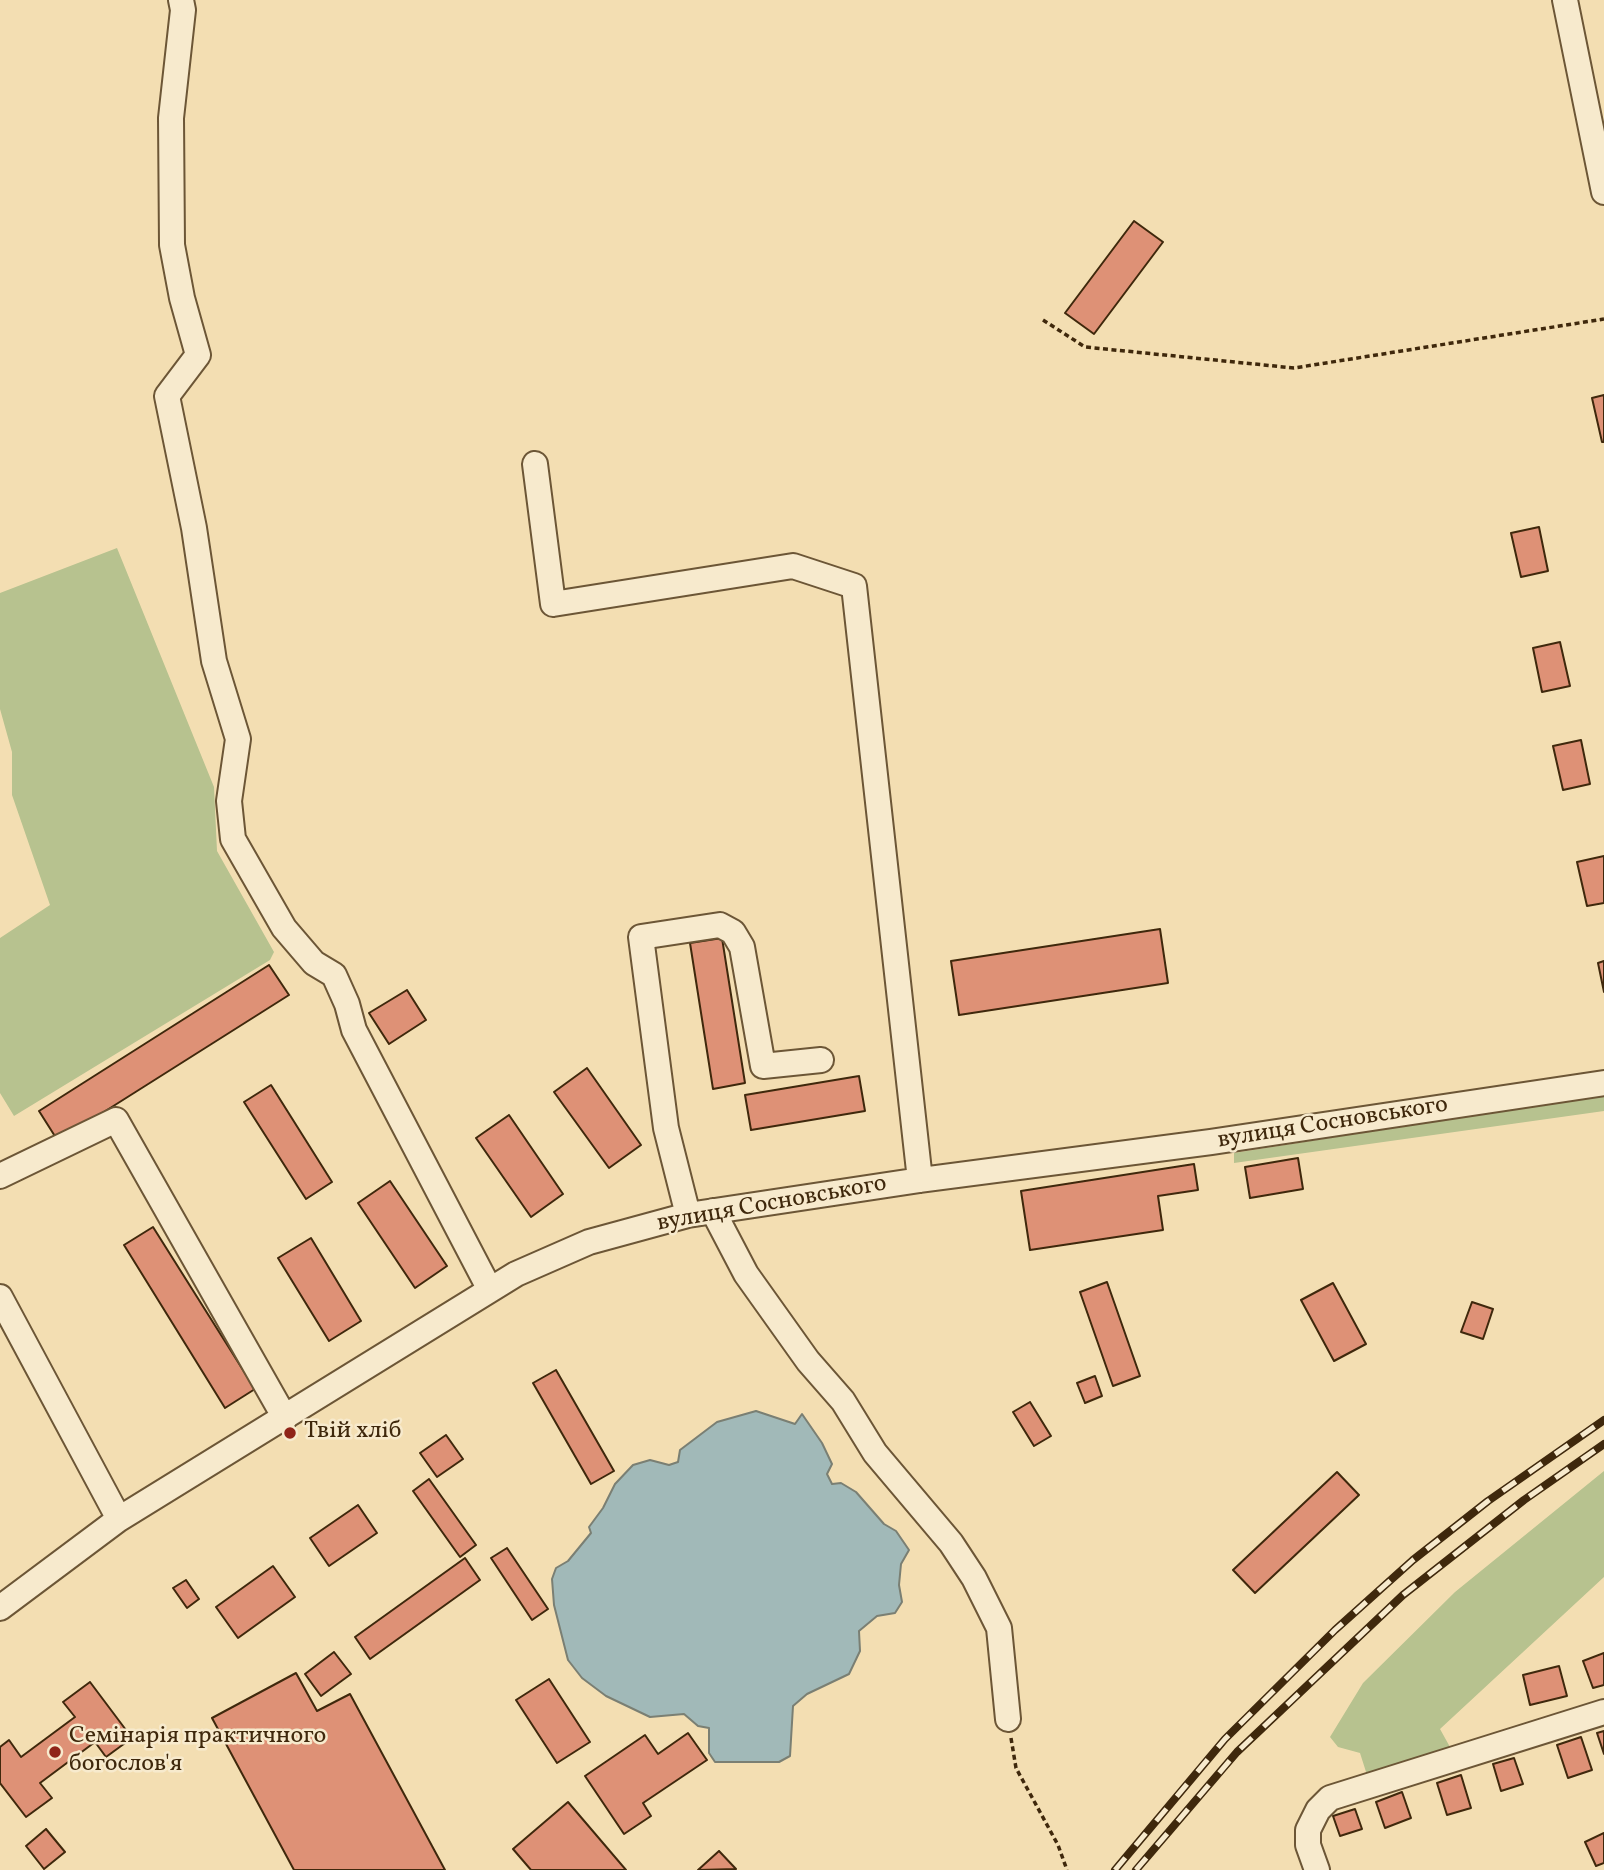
<!DOCTYPE html>
<meta charset="utf-8">
<style>
body{margin:0}
canvas{display:block;background:#f3deb2}
</style>
<canvas width="1604" height="1870"></canvas>
<script>
const ctx = document.querySelector('canvas').getContext('2d');
ctx.lineJoin = 'round';
function fillPath(path, color) {
  ctx.fillStyle = color;
  ctx.fill(path, 'evenodd');
}
function shape(rows) {
  const path = new Path2D();
  for (const r of rows) {
    path.moveTo(r[0], r[1]);
    for (let i = 2; i < r.length; i += 2) path.lineTo(r[i], r[i + 1]);
  }
  return path;
}
function stroke(path, color, width, dash) {
  ctx.strokeStyle = color;
  ctx.lineWidth = width;
  ctx.lineCap = dash ? 'butt' : 'round';
  ctx.setLineDash(dash || []);
  ctx.stroke(path);
}
function drawText(font, color, halo, rows, align = 'center') {
  ctx.font = font + ' Vollkorn,serif';
  ctx.lineWidth = 5;
  ctx.setLineDash([]);
  ctx.textBaseline = 'middle';
  ctx.strokeStyle = halo;
  ctx.fillStyle = color;
  for (const [text, x, y, turn = 0] of rows) {
    ctx.save();
    ctx.translate(x, y);
    ctx.rotate((+turn || 0) * Math.PI / 180);
    ctx.textAlign = isNaN(turn) ? turn : align;
    if (halo) ctx.strokeText(text, 0, 0);
    ctx.fillText(text, 0, 0);
    ctx.restore();
  }
}
fillPath(shape([
 [117,548,214,787,217,851,274,952,270,960,14,1116,0,1093,0,938,50,905,12,795,12,752,0,709,0,593],
 [1604,1095,1604,1111,1234,1163,1234,1153],
 [1604,1471,1604,1577,1440,1729,1450,1747,1367,1775,1360,1753,1338,1747,1330,1737,1363,1683,1455,1592]
]), '#b7c28f');
const water = shape([
 [756,1411,795,1424,802,1414,822,1443,832,1464,827,1474,832,1484,841,1483,856,1492,884,1524,896,1531,909,1550,901,1564,899,1585,902,1602,895,1613,877,1616,859,1631,860,1651,849,1674,807,1694,793,1706,790,1756,779,1762,715,1762,709,1753,709,1728,698,1726,684,1714,650,1717,606,1696,582,1678,568,1660,554,1605,552,1579,556,1568,568,1561,591,1533,589,1527,603,1508,615,1484,633,1465,650,1460,669,1465,678,1462,680,1450,717,1422,756,1411]
]);
fillPath(water, '#a1b9b8');
stroke(water, '#7a7f73', 2);
const building = shape([
 [1134,221,1163,242,1094,334,1065,313,1134,221],
 [1604,395,1604,442,1602,442,1592,398,1604,395],
 [1539,527,1548,571,1521,577,1511,533,1539,527],
 [1560,642,1570,686,1542,692,1533,648,1560,642],
 [1581,740,1590,784,1563,790,1553,746,1581,740],
 [1604,856,1604,903,1587,906,1577,862,1604,856],
 [1160,929,1168,983,959,1015,951,961,1160,929],
 [722,938,745,1083,713,1089,690,943,722,938],
 [1604,961,1604,992,1598,963,1604,961],
 [269,965,289,995,58,1141,39,1111,269,965],
 [407,990,426,1020,389,1044,369,1013,407,990],
 [587,1068,641,1145,609,1168,554,1092,587,1068],
 [859,1076,865,1111,751,1130,745,1095,859,1076],
 [271,1085,332,1182,306,1199,244,1102,271,1085],
 [509,1115,563,1194,531,1217,476,1138,509,1115],
 [1298,1158,1303,1189,1250,1198,1245,1167,1298,1158],
 [1194,1164,1198,1190,1158,1196,1163,1230,1030,1250,1021,1191,1194,1164],
 [390,1181,447,1266,415,1288,358,1203,390,1181],
 [153,1227,255,1389,225,1408,124,1245,153,1227],
 [311,1238,361,1321,329,1341,278,1258,311,1238],
 [1107,1282,1140,1376,1113,1386,1080,1292,1107,1282],
 [1333,1283,1366,1344,1334,1361,1301,1300,1333,1283],
 [1472,1302,1493,1309,1483,1339,1461,1332,1472,1302],
 [556,1370,614,1471,591,1484,533,1383,556,1370],
 [1095,1376,1102,1396,1085,1403,1077,1383,1095,1376],
 [1030,1402,1051,1436,1034,1446,1013,1412,1030,1402],
 [446,1435,463,1459,437,1477,420,1453,446,1435],
 [1337,1472,1359,1495,1255,1593,1233,1570,1337,1472],
 [429,1479,476,1545,460,1557,413,1491,429,1479],
 [358,1505,377,1533,329,1566,310,1538,358,1505],
 [507,1548,548,1609,532,1620,491,1558,507,1548],
 [465,1558,480,1580,370,1659,355,1637,465,1558],
 [273,1566,295,1597,238,1638,216,1607,273,1566],
 [186,1580,199,1599,187,1608,173,1588,186,1580],
 [334,1652,351,1674,321,1696,305,1674,334,1652],
 [1604,1653,1604,1685,1593,1688,1583,1661,1604,1653],
 [1559,1666,1567,1696,1530,1705,1523,1675,1559,1666],
 [296,1673,317,1711,350,1694,445,1870,294,1870,212,1718,296,1673],
 [549,1679,590,1742,557,1763,516,1700,549,1679],
 [90,1682,132,1738,106,1757,95,1742,40,1783,52,1798,26,1817,0,1783,0,1747,9,1740,21,1757,75,1717,63,1702,90,1682],
 [1604,1731,1604,1754,1597,1733,1604,1731],
 [688,1733,707,1760,643,1803,651,1816,624,1834,585,1776,645,1735,658,1754,688,1733],
 [1581,1737,1592,1770,1568,1778,1557,1745,1581,1737],
 [1514,1758,1523,1784,1501,1791,1493,1764,1514,1758],
 [1461,1775,1471,1808,1447,1815,1437,1783,1461,1775],
 [1402,1792,1411,1818,1385,1828,1376,1802,1402,1792],
 [568,1802,626,1870,531,1870,513,1849,568,1802],
 [1355,1809,1362,1829,1340,1836,1333,1816,1355,1809],
 [46,1829,65,1852,44,1869,26,1846,46,1829],
 [1604,1833,1604,1863,1596,1866,1585,1842,1604,1833],
 [719,1851,736,1869,698,1870,719,1851]
]);
fillPath(building, '#de9176');
stroke(building, '#3f280c', 2);
const minor = shape([
 [181,0,183,10,171,118,172,245,182,298,198,355,167,396,194,528,214,661,238,739,229,801,233,839,284,928,314,963,334,975,347,1004,354,1030,490,1290],
 [1565,0,1604,192],
 [535,464,553,604,793,566,854,586,920,1180],
 [0,1176,116,1120,285,1418],
 [713,1211,746,1274,808,1361,843,1401,875,1453,951,1543,974,1578,999,1628,1008,1719],
 [688,1215,666,1128,641,937,720,925,733,932,742,947,763,1066,821,1060],
 [0,1297,119,1519],
 [0,1608,119,1519,516,1274,589,1242,688,1215,920,1180,1211,1142,1604,1083],
 [1317,1870,1308,1845,1308,1830,1318,1810,1330,1798,1604,1712]
]);
stroke(minor, '#6c5636', 28);
stroke(shape([
 [1043,320,1085,347,1294,368,1604,319],
 [1011,1738,1016,1768,1058,1845,1067,1870]
]), '#3f280c', 3.5, [5, 3.5]);
stroke(minor, '#f7eacd', 24);
const rail = shape([
 [1115,1870,1225,1739,1335,1630,1413,1560,1488,1501,1604,1420],
 [1136,1870,1237,1752,1403,1595,1524,1500,1604,1444]
]);
stroke(rail, '#3f280c', 8);
stroke(rail, '#f7eacd', 5, [16]);
for (const [x, y, r, color] of [
 [290,1433,7,"#8f2418"],
 [55,1752,7,"#8f2418"]
]) {
  const dot = new Path2D();
  dot.arc(x, y, r, 0, 2 * Math.PI);
  ctx.fillStyle = color;
  ctx.fill(dot);
  stroke(dot, '#f7eacd', 2.5);
}
drawText('24px', '#3f280c', '#f7eacd', [
 ["вулиця Сосновського",1333,1124,-9],
 ["вулиця Сосновського",772,1205,-10]
]);
drawText('24px', '#3f280c', '#f7eacd', [
 ["Твій хліб",304,1433],
 ["Семінарія практичного",69,1738],
 ["богослов'я",69,1766]
], 'left');
</script>
